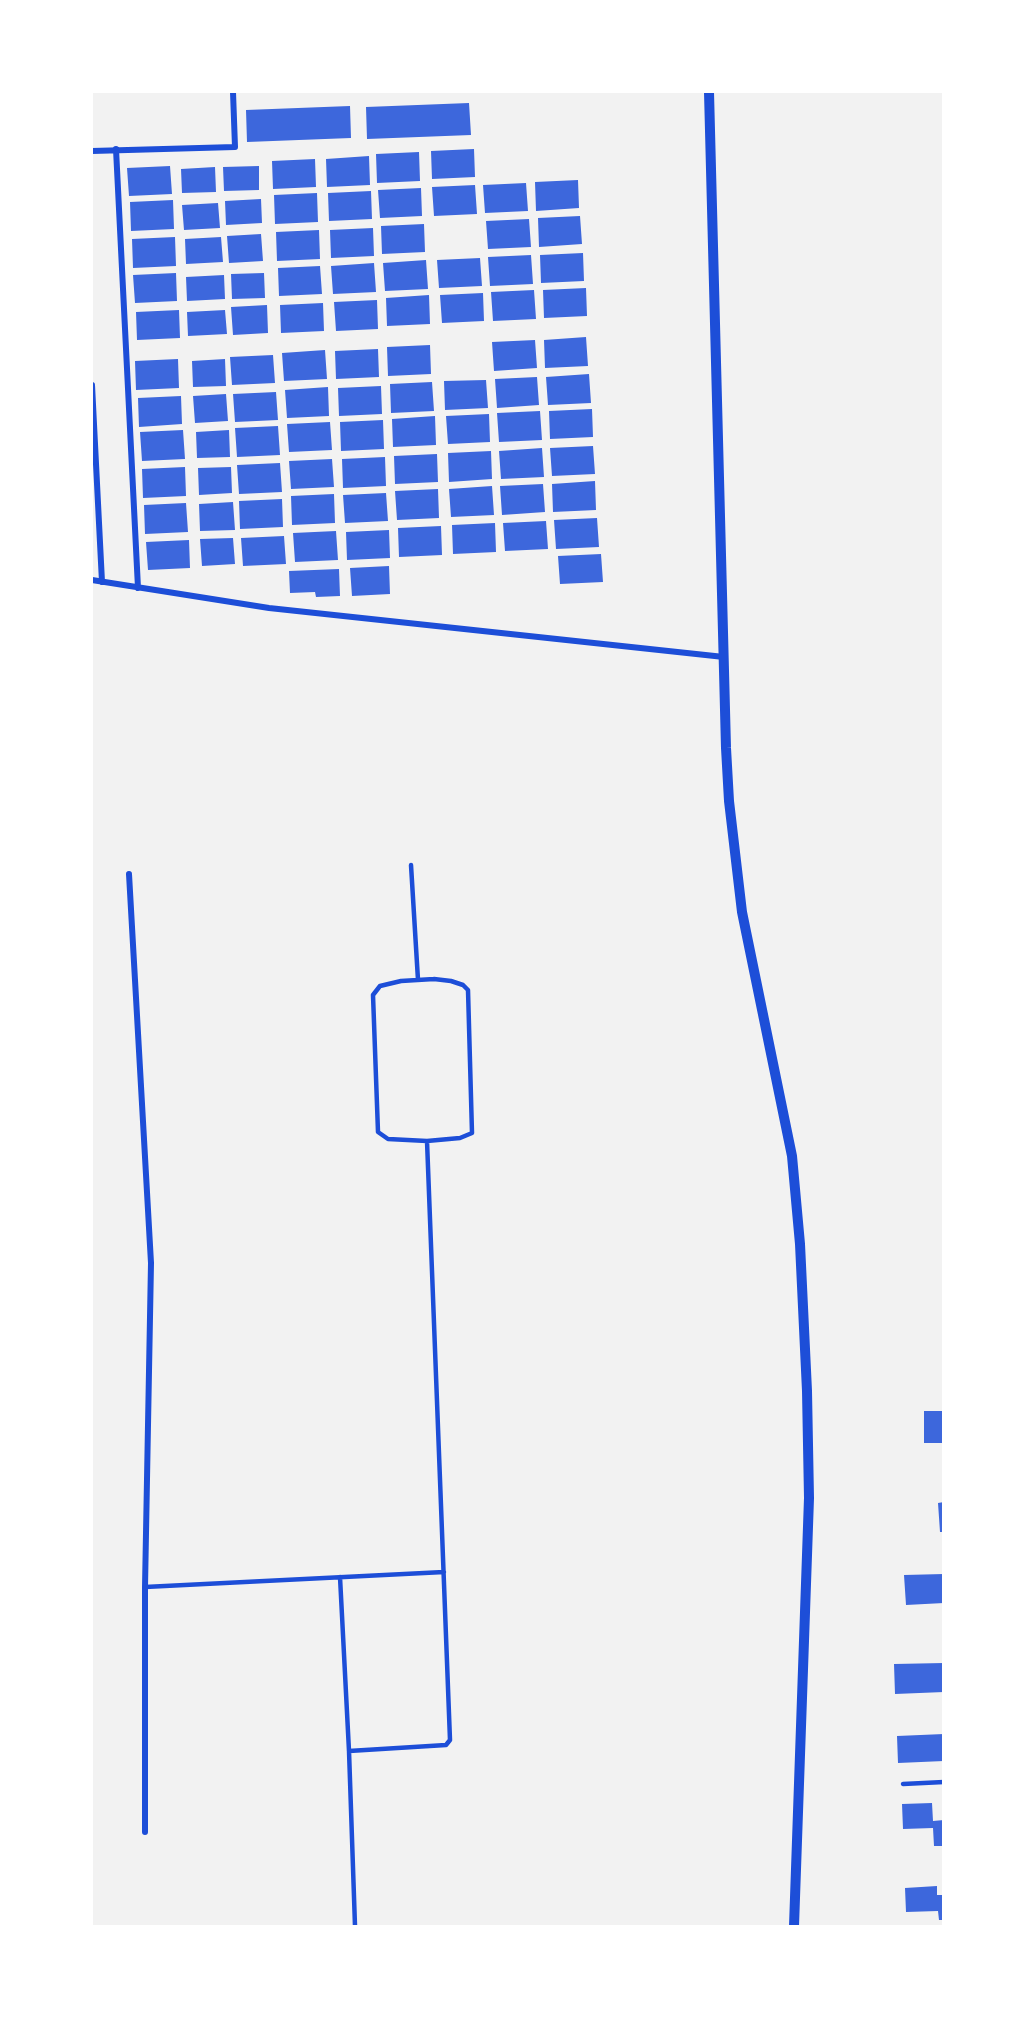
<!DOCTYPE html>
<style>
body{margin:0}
#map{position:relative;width:1035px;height:2018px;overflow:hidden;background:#f2f2f2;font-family:"Varela Round",sans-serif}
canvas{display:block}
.frame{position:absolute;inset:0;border:93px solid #fff;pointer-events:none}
</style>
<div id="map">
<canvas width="1035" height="2018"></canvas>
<div class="frame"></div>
</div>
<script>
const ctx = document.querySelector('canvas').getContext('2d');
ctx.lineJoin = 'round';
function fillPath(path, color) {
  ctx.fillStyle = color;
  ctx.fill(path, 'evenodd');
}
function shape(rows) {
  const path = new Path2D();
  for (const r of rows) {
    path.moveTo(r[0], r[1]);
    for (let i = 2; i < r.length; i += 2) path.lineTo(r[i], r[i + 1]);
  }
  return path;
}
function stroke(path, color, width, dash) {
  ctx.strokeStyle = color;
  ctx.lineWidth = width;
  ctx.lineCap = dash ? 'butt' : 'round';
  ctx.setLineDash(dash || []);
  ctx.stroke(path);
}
fillPath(shape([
 [469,103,471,135,367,139,366,107],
 [350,106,351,138,247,142,246,110],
 [474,149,475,177,432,179,431,151],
 [419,152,420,181,377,183,376,154],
 [369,156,370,185,327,187,326,159],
 [315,159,316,187,273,189,272,161],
 [170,166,172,194,129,196,127,168],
 [259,166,259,190,224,191,223,167],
 [215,167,216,192,182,193,181,169],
 [578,180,579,208,536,211,535,182],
 [526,183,528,211,485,213,483,185],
 [475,185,477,214,434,216,432,187],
 [421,188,422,216,380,218,378,190],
 [371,191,372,219,329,221,328,193],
 [317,193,318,222,275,224,274,195],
 [261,199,262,223,226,225,225,201],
 [173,200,174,229,131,231,130,202],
 [218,203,220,228,184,230,182,205],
 [580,216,582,244,539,247,538,218],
 [529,219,531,247,488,249,486,221],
 [424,224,425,252,382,254,381,226],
 [373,228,374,256,331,258,330,230],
 [319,230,320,259,277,261,276,232],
 [261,234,263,261,229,263,227,236],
 [175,237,176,266,133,268,132,239],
 [221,237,223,262,186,264,185,239],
 [583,253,584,281,541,283,540,255],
 [531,255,533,284,490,286,488,257],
 [480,258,482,286,439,288,437,260],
 [426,260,428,289,385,291,383,263],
 [374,263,376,292,333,294,331,266],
 [320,266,322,294,279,296,278,268],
 [176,273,177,301,135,303,133,275],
 [264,273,265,298,232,299,231,274],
 [224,275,225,299,187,301,186,277],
 [586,288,587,316,544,318,543,290],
 [534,290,536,319,493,321,491,292],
 [483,293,484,321,442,323,440,295],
 [429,295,430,324,387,326,386,298],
 [377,300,378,329,336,331,334,302],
 [323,303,324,331,281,333,280,305],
 [267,305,268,333,233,335,231,307],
 [179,310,180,338,137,340,136,312],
 [225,310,227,334,188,336,187,312],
 [586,337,588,366,545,368,544,340],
 [535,340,537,368,494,371,492,342],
 [430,345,431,374,388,376,387,347],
 [378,349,379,377,336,379,335,351],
 [325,350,327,379,284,381,282,353],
 [273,355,275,383,232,385,230,357],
 [178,359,179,388,136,390,135,361],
 [225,359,226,386,193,387,192,361],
 [589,374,591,403,548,405,546,377],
 [537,377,539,405,497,408,495,379],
 [486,380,488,408,445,410,444,381],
 [432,382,434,411,391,413,390,384],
 [381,386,382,414,339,416,338,388],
 [328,387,329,416,287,418,285,390],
 [276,392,278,420,235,422,233,394],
 [226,394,228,421,195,423,193,396],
 [181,396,182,424,139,427,138,398],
 [592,409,593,437,550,439,549,411],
 [540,411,542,440,499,442,497,413],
 [489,414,490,442,448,444,446,416],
 [435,416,436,445,393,447,392,419],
 [383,420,384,449,341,451,340,422],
 [330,422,332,450,289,452,287,424],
 [278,426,280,455,237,457,235,428],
 [183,430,185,459,142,461,140,432],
 [229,430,230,457,197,458,196,432],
 [593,446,595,474,552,476,550,448],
 [542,448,544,477,501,479,499,451],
 [491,451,492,479,449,482,448,453],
 [437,454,438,482,395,484,394,456],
 [385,457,386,486,343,488,342,459],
 [332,459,334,487,291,489,289,461],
 [280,463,282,492,239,494,237,465],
 [185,467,186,496,143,498,142,469],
 [231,467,232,493,199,495,198,468],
 [595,481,596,510,553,512,552,484],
 [543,484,545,512,502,515,500,486],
 [492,486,494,515,451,517,449,489],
 [438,489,439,518,397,520,395,491],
 [386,493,388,521,345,523,343,495],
 [334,494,335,523,292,525,291,496],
 [282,499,283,527,240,529,239,501],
 [233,502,235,530,200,531,199,504],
 [186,503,188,532,145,534,144,505],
 [597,518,599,547,556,549,554,520],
 [546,521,548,549,505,551,503,523],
 [495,523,496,552,453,554,452,525],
 [441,526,442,555,399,557,398,528],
 [389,530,390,558,347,560,346,532],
 [336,531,338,560,295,562,293,533],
 [284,536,286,564,243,566,241,538],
 [233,538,235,564,202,566,200,539],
 [189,540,190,568,148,570,146,542],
 [601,554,603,582,560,584,558,556],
 [389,566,390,594,352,596,350,568],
 [339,569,340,596,316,597,315,592,290,593,289,571],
 [924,1411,944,1411,944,1443,924,1443],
 [944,1502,944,1532,940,1532,938,1503],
 [944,1574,944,1603,906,1605,904,1575],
 [944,1663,944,1692,895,1694,894,1664],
 [944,1734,944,1761,898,1763,897,1736],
 [932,1803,933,1821,944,1820,944,1846,934,1846,933,1828,903,1829,902,1804],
 [937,1886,937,1895,944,1895,944,1920,939,1920,938,1911,906,1912,905,1888]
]), '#3d67dc');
stroke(shape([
 [411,865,418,980],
 [434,979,451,981,463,985,468,990,472,1133,460,1138,427,1141,388,1139,378,1132,373,995,380,986,401,981,434,979],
 [340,1577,349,1751,355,1926],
 [145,1587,444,1572],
 [349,1751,446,1745,450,1740,427,1141],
 [903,1784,944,1782]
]), '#1d4ed8', 4.5);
stroke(shape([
 [116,149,138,588],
 [92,151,235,147,233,92],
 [92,385,102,582],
 [92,580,269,608,724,657],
 [129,874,151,1263,145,1587,145,1832]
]), '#1d4ed8', 6);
stroke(shape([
 [709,92,726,748,729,801,742,912,792,1156,800,1244,807,1391,809,1498,794,1926]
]), '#1d4ed8', 10);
</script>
